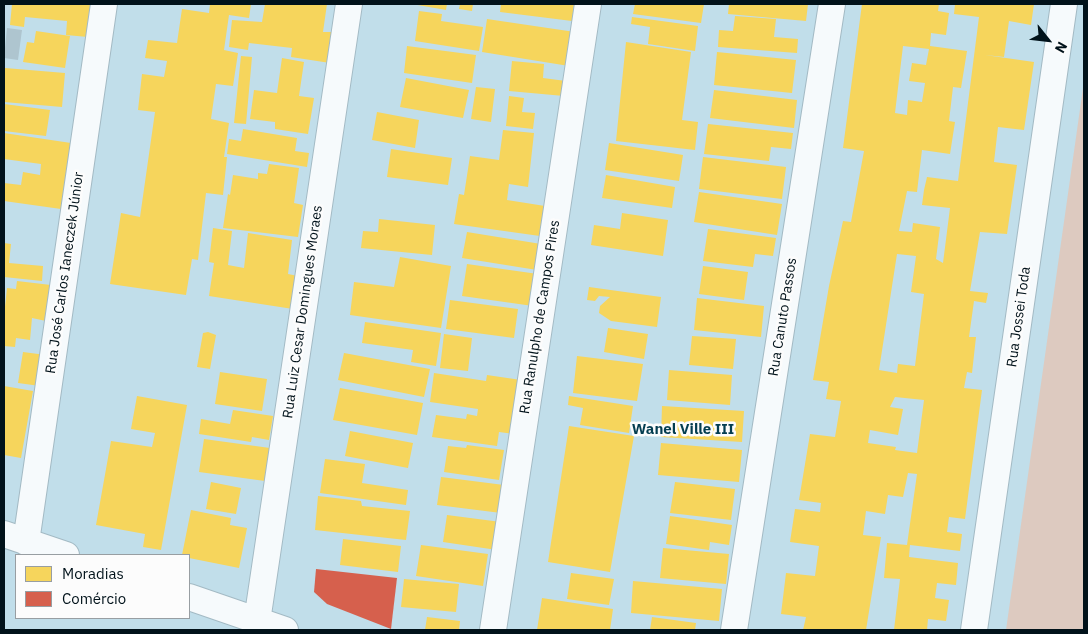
<!DOCTYPE html>
<meta charset="utf-8">
<style>
body{margin:0}
#map{position:relative;width:1088px;height:634px;overflow:hidden;background:#c1deea;font-family:"IBM Plex Sans",sans-serif}
canvas{display:block}
.frame{position:absolute;inset:0;border:5px solid #01121a;pointer-events:none}
.legend{position:absolute;left:15px;top:554px;width:175px;height:65px;box-sizing:border-box;background:#fcfcfc;border:1px solid #989ea2;margin:0;padding:6px 9px;list-style:none;font-size:15px;color:#01121a}
.legend li{display:flex;align-items:center;gap:10px;height:25px}
.legend b{width:25px;border:1px solid #989ea2}
.north{position:absolute;left:1023px;top:15px;width:50px;height:50px;-webkit-text-stroke:4px #fcfcfc;paint-order:stroke;rotate:119deg;font-size:14px;font-weight:700;line-height:20px;text-align:center;color:#01121a}
.north::after{content:'';display:block;margin:auto;width:18px;height:22px;background:#01121a;clip-path:polygon(50% 0,100% 100%,50% 72%,0 100%)}
</style>
<div id="map">
<canvas width="1088" height="634"></canvas>
<div class="frame"></div>
<ul class="legend">
<li><b style="height:14px;background:#f6d55c"></b>Moradias</li>
<li><b style="height:14px;background:#d6604d"></b>Comércio</li>
</ul>
<div class="north">N</div>
</div>
<script>
const ctx = document.querySelector('canvas').getContext('2d');
ctx.lineJoin = 'round';
function fillPath(path, color) {
  ctx.fillStyle = color;
  ctx.fill(path, 'evenodd');
}
function shape(rows) {
  const path = new Path2D();
  for (const r of rows) {
    path.moveTo(r[0], r[1]);
    for (let i = 2; i < r.length; i += 2) path.lineTo(r[i], r[i + 1]);
  }
  return path;
}
function stroke(path, color, width, dash) {
  ctx.strokeStyle = color;
  ctx.lineWidth = width;
  ctx.lineCap = dash ? 'butt' : 'round';
  ctx.setLineDash(dash || []);
  ctx.stroke(path);
}
function drawText(font, color, halo, rows, align = 'center') {
  ctx.font = font + ' "IBM Plex Sans",sans-serif';
  ctx.lineWidth = 5;
  ctx.setLineDash([]);
  ctx.textBaseline = 'middle';
  ctx.strokeStyle = halo;
  ctx.fillStyle = color;
  for (const [text, x, y, turn = 0] of rows) {
    ctx.save();
    ctx.translate(x, y);
    ctx.rotate((+turn || 0) * Math.PI / 180);
    ctx.textAlign = isNaN(turn) ? turn : align;
    if (halo) ctx.strokeText(text, 0, 0);
    ctx.fillText(text, 0, 0);
    ctx.restore();
  }
}
fillPath(shape([
 [1084,81,1084,630,1006,630]
]), '#ddcac0');
fillPath(shape([
 [12,4,91,4,88,37,66,35,67,21,25,17,24,27,10,25],
 [210,4,251,4,249,18,229,15,224,50,238,53,233,86,216,84,211,119,229,123,224,157,227,157,223,195,206,193,198,260,192,259,186,295,110,284,121,213,140,217,155,112,138,110,142,74,164,77,167,61,145,58,148,40,177,43,182,9,209,13],
 [265,4,327,4,323,32,334,32,330,63,291,57,292,48,249,43,248,50,229,47,232,20,262,22],
 [412,4,447,4,446,10],
 [460,4,473,4,472,11,459,9],
 [501,4,574,4,572,21,500,12],
 [635,4,704,4,701,23,633,14],
 [729,4,808,4,806,21,728,14],
 [862,4,939,4,938,11,949,13,946,35,931,33,930,46,967,51,961,88,953,87,949,121,955,122,950,154,922,150,917,192,907,191,899,231,912,232,913,223,940,227,936,259,943,263,950,208,922,205,924,190,927,177,958,181,979,17,954,14,955,4,1034,4,1031,25,1009,21,1004,57,985,55,1034,62,1024,130,998,127,994,162,1017,165,1007,234,980,232,970,291,988,293,986,303,974,301,969,337,976,337,972,373,967,372,964,388,982,390,965,519,949,517,947,532,962,534,960,551,910,545,909,557,958,563,956,585,937,583,935,598,949,600,946,621,928,619,927,630,894,630,900,579,884,578,887,543,907,545,917,474,908,473,903,497,888,495,885,514,866,511,863,535,881,537,866,630,803,630,806,617,781,614,786,573,815,576,819,546,790,542,795,509,820,512,821,503,799,500,810,434,835,437,841,401,826,399,829,382,813,380,829,286,843,221,851,222,864,151,843,148],
 [903,46,929,49,926,65,912,63,909,81,925,83,922,102,908,100,907,115,895,113],
 [897,254,916,256,911,292,924,294,915,366,898,364,897,373,879,370],
 [895,397,924,400,917,453,895,450,896,447,868,443,870,430,898,435,903,409,890,407],
 [419,11,442,14,441,21,483,27,479,51,415,41],
 [735,16,776,19,774,37,798,39,797,53,718,47,719,30,733,31],
 [632,17,698,26,695,51,648,44,650,27,631,24],
 [487,19,575,32,569,66,482,52],
 [36,31,70,36,65,68,23,62,27,42,34,43],
 [626,42,691,52,682,120,698,122,695,150,616,141],
 [407,46,476,55,472,83,404,73],
 [717,52,796,60,792,93,714,85],
 [241,56,252,57,246,124,234,123],
 [282,58,304,62,299,96,314,98,308,134,275,129,275,122,250,119,254,90,277,93],
 [512,61,544,64,543,78,566,81,564,96,509,91],
 [5,68,65,73,62,107,4,102],
 [406,78,469,90,463,118,400,107],
 [476,87,495,89,491,122,471,119],
 [714,90,797,100,794,128,710,118],
 [509,96,524,98,522,112,535,113,533,129,506,126],
 [4,104,50,110,46,136,4,131],
 [377,112,419,120,415,148,372,140],
 [708,124,793,133,791,149,771,147,769,161,704,154],
 [243,129,297,138,295,151,309,153,307,167,227,154,229,139,241,141],
 [503,130,534,133,528,187,509,184,507,200,545,206,540,236,454,224,459,194,464,195,470,156,499,160],
 [4,133,71,143,61,209,4,201,4,183,21,185,23,172,40,175,41,164,4,159],
 [609,143,683,155,679,181,605,170],
 [391,149,452,158,448,185,387,177],
 [703,157,786,167,782,199,699,189],
 [269,164,299,168,294,203,303,205,298,237,223,228,228,194,230,195,233,175,258,179,258,173,267,174],
 [606,175,675,187,672,208,602,198],
 [699,192,782,204,777,235,694,222],
 [622,213,668,220,663,256,591,245,594,225,620,229],
 [379,219,435,225,432,255,361,248,363,231,378,232],
 [213,228,232,231,228,265,244,268,248,233,292,240,288,274,298,276,293,309,209,296,214,263,209,262],
 [708,229,776,238,773,256,755,254,753,267,703,261],
 [467,232,541,244,537,270,462,258],
 [4,243,11,244,9,263,43,266,42,281,4,277],
 [400,257,451,266,441,328,350,315,354,282,394,287],
 [467,264,538,274,533,306,462,296],
 [703,266,748,272,744,300,699,294],
 [17,281,51,285,46,321,32,318,30,340,16,338,15,347,4,346,4,316,7,288,16,289],
 [589,287,661,297,657,327,611,321,599,313,600,306,610,297,599,296,595,301,587,300],
 [697,298,764,306,761,337,694,330],
 [450,300,518,309,514,338,446,329],
 [365,322,441,333,436,366,411,362,413,350,362,343],
 [608,328,648,334,644,359,604,352],
 [208,332,216,335,210,369,197,367,203,333],
 [444,334,472,338,468,371,440,368],
 [692,336,736,339,733,369,689,365],
 [23,352,46,355,40,386,18,383],
 [344,353,430,369,424,397,338,380],
 [577,356,643,364,637,401,573,393],
 [669,370,732,375,730,405,667,400],
 [220,372,267,379,262,411,215,404],
 [434,373,486,381,487,375,521,380,514,434,499,432,497,446,432,437,436,415,466,419,467,414,477,416,478,409,430,402],
 [4,386,33,391,21,458,4,455],
 [340,388,423,403,417,435,333,420],
 [137,396,187,405,161,550,143,547,145,534,96,525,111,441,152,447,155,433,131,429],
 [569,396,633,406,629,433,580,425,583,408,568,405],
 [662,406,744,411,742,442,661,437],
 [233,410,273,416,269,440,252,437,251,442,199,434,201,419,230,424],
 [569,426,634,436,610,572,548,562],
 [350,431,413,443,408,468,345,456],
 [204,439,270,448,265,481,199,472],
 [661,443,742,450,739,482,658,475],
 [467,445,504,450,499,480,444,472,448,446,466,448],
 [325,459,365,464,362,483,408,490,406,505,320,493],
 [441,477,504,485,501,513,437,505],
 [211,482,241,488,236,514,206,509],
 [675,482,735,489,731,520,670,513],
 [318,496,361,501,362,506,410,511,406,540,315,530],
 [191,510,231,518,230,525,247,528,239,568,189,558,189,555,182,555],
 [447,515,501,522,497,550,443,542],
 [670,516,732,525,729,545,710,542,709,550,666,544],
 [343,539,401,546,398,572,340,565],
 [421,545,488,554,483,586,416,576],
 [663,548,729,554,726,584,660,578],
 [571,573,614,579,609,605,567,599],
 [404,579,459,584,456,612,401,607],
 [633,581,722,589,719,621,631,613],
 [542,598,613,609,610,630,537,630],
 [427,617,460,621,459,630,425,630],
 [652,617,696,623,695,630,650,630]
]), '#f6d55c');
fillPath(shape([
 [316,569,397,578,391,629,327,604,314,592]
]), '#d6604d');
fillPath(shape([
 [7,28,22,30,18,60,4,58]
]), '#aec5cf');
const street = shape([
 [4,534,66,555],
 [26,542,104,4],
 [189,597,285,630],
 [257,621,349,4],
 [493,630,588,4],
 [734,630,832,4],
 [974,630,1064,4]
]);
stroke(street, '#a3bac4', 28);
stroke(street, '#f6fafc', 26);
drawText('14px', '#01121a', '#fcfcfc', [
 ["Rua José Carlos Ianeczek Júnior",65,273,-82],
 ["Rua Luiz Cesar Domingues Moraes",303,312,-82],
 ["Rua Ranulpho de Campos Pires",540,317,-81],
 ["Rua Canuto Passos",783,317,-81],
 ["Rua Jossei Toda",1019,317,-82]
]);
drawText('bold 15px', '#043d50', '#fcfcfc', [
 ["Wanel Ville III",683,430]
]);
</script>
